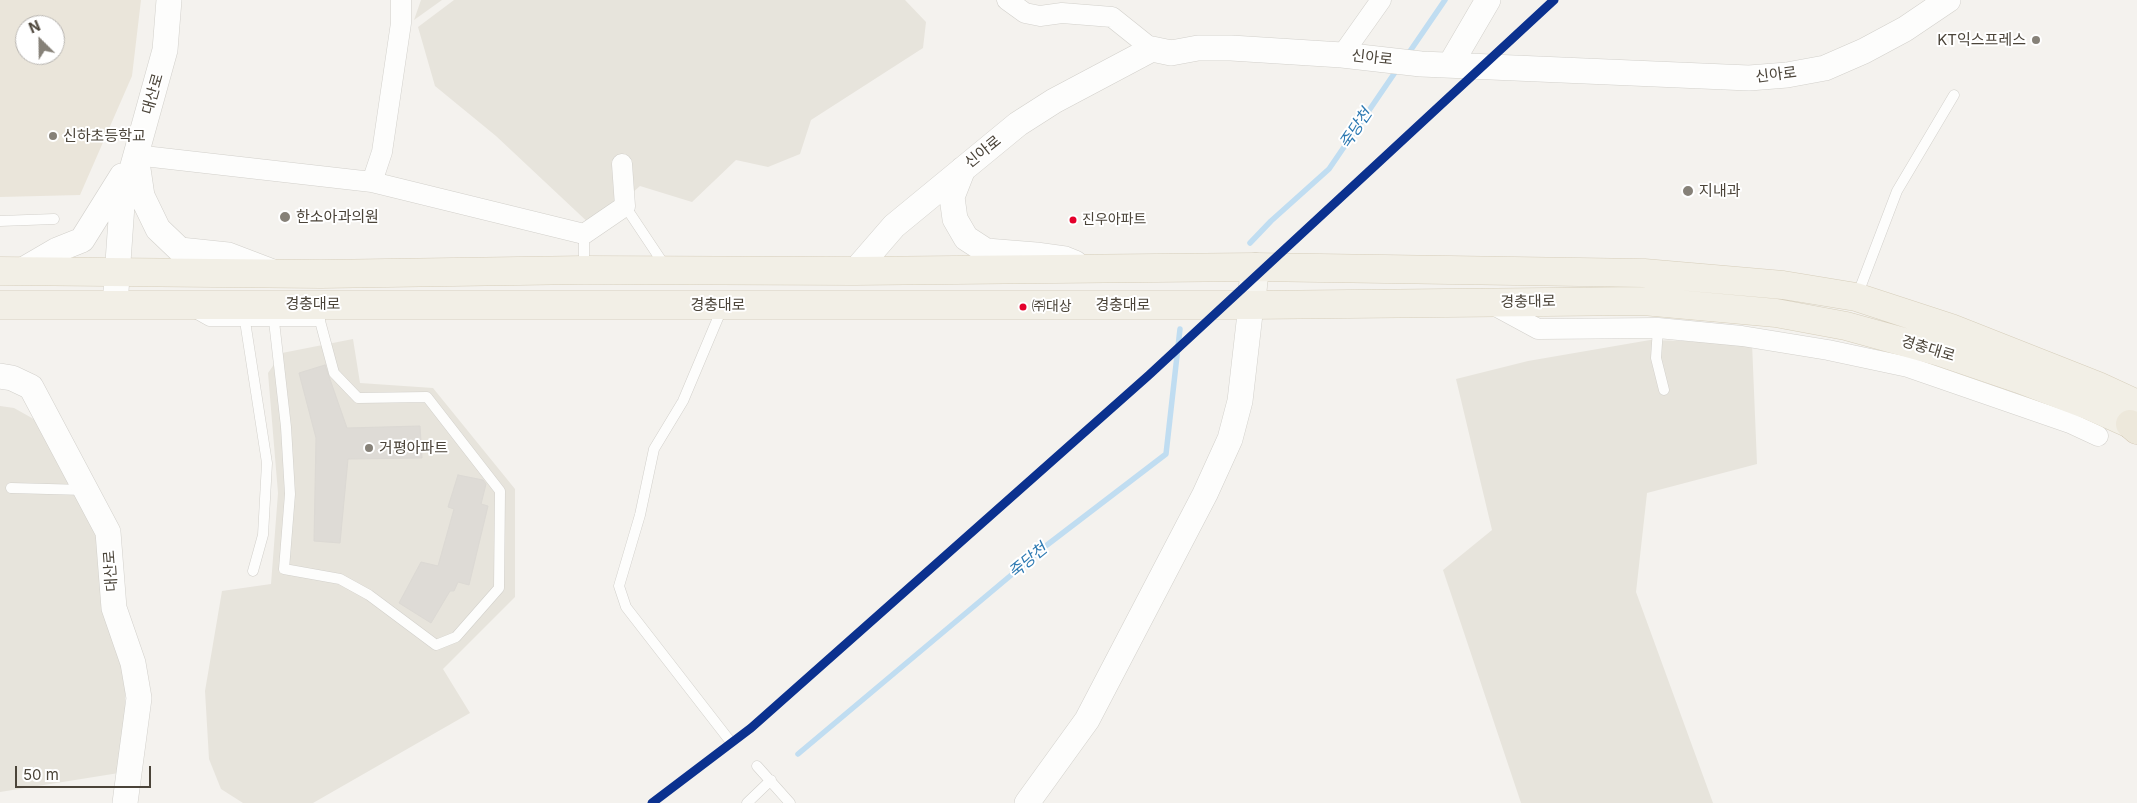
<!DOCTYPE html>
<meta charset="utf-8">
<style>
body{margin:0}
#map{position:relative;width:2137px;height:803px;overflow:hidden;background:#f4f2ee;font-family:Inter,sans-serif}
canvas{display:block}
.north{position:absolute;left:15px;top:15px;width:50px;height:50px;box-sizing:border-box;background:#fff;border:1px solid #b7b4b0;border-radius:50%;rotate:337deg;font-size:14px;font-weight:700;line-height:20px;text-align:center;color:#4b4439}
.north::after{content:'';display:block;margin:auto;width:18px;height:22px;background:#868178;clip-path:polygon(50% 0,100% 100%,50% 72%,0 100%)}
.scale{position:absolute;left:15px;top:766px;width:136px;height:22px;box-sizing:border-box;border:2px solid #4b4439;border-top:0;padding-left:6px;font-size:15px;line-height:18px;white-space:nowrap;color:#4b4439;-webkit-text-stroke:4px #fff;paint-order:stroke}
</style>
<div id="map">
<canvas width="2137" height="803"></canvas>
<div class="north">N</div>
<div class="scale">50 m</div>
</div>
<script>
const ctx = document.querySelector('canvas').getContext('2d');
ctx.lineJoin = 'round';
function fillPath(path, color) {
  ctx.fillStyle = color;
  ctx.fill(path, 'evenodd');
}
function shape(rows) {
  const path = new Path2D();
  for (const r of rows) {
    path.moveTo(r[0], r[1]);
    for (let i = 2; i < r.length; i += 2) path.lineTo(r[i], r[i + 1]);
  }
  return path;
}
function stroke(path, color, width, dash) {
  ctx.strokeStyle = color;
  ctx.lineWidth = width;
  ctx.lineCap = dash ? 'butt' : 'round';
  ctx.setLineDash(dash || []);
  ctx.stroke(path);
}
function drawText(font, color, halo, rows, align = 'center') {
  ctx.font = font + ' Inter,"Noto Sans KR",sans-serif';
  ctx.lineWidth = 4;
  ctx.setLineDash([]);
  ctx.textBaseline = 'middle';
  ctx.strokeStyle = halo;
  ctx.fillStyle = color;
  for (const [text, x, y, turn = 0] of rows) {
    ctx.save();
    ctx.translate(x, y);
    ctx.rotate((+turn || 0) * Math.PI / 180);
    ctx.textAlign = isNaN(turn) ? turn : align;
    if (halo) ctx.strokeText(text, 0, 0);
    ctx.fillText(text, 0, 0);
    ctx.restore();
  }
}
fillPath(shape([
 [421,0,442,0,414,20],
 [454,0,905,0,926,22,923,48,811,120,800,154,768,167,736,160,692,202,640,186,593,227,496,136,435,86,418,27],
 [353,339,360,383,433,388,515,489,515,597,443,669,470,713,313,803,243,803,221,789,209,759,205,691,222,591,271,584,278,493,268,373,282,353],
 [1650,340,1752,343,1757,464,1647,493,1636,592,1713,803,1521,803,1443,570,1492,530,1456,379,1528,361],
 [0,406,14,408,39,422,98,534,125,668,125,772,0,792]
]), '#e7e4dc');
fillPath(shape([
 [0,0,141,0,132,76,80,195,0,197],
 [25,25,55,25,55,55,25,55]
]), '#eae5da');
stroke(shape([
 [1406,57,1445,0],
 [1250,243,1271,221,1329,169,1398,68],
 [798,754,1047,545,1166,454,1180,329]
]), '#c0ddf1', 5.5);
const building = shape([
 [325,365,347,428,420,426,422,458,348,459,340,543,314,541,316,438,299,373,325,365],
 [458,475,483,480,486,484,481,504,488,506,469,585,458,582,454,591,450,591,431,623,399,603,421,562,438,566,454,509,448,507,458,475]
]);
fillPath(building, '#dedbd6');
stroke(building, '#dcd9d4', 1);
const service = shape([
 [625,206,665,266],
 [0,221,54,219],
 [584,268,584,234],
 [1857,296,1897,191,1954,95],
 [723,306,683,401,654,449,640,515,619,586,626,607,730,741],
 [193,312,209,321,320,321],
 [245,321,267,463,263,535,253,571],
 [274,321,286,427,290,494,284,569,340,579,369,595,436,645,456,637,499,588,500,491,427,397,358,398,334,373,320,321,320,305],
 [1658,328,1656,358,1664,390],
 [11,488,85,490],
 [757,766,790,803],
 [747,803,771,780]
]);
const minor = shape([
 [1007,0,1025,13,1040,16,1062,13,1112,17,1152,49],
 [1342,55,1381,0],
 [135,155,372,182,584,234,625,206,622,164],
 [372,182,382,152,401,23,401,0],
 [1490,303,1538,329,1658,328,1742,336,1828,350,1908,367,2070,423,2098,436]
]);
const tertiary = shape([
 [1450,65,1488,0],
 [137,162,142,196,158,229,180,250,228,255,270,271],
 [963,169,952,197,955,219,966,238,986,251,1036,255,1065,259,1075,263],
 [21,271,57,250,82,240,122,176],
 [855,271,894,226,1018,124,1054,101,1152,49,1171,53,1198,48,1231,48,1342,55,1421,64,1749,78,1787,75,1825,68,1864,51,1905,29,1948,0],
 [115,305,122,205,165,50,169,0],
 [0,376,12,378,31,387,108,532,114,608,133,663,139,698,125,803],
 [1027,803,1087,720,1205,494,1230,439,1240,401,1251,305]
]);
const secondary = shape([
 [1251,305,1255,267]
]);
const primary = shape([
 [0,271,321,274,584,270,855,271,1255,267,1644,273,1783,285,1856,297,1951,328,2098,386,2137,404],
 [0,305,1251,305,1643,301,1776,313,1846,326,1940,352,2019,379,2090,406,2137,427]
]);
const motorway = shape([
 [2130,424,2137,430]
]);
stroke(service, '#d2d0cb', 11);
stroke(minor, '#d2d0cb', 21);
stroke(tertiary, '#d2d0cb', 26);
stroke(secondary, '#d3cfc5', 29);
stroke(primary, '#d6cebb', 29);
stroke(motorway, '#ccbfa9', 29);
stroke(service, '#fdfdfc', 10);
stroke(minor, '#fdfdfc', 20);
stroke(tertiary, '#fdfdfc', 25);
stroke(secondary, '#f7f6f1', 28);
stroke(primary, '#f2efe6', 28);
stroke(motorway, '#ede8db', 28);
stroke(shape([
 [652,803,751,728,1149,375,1554,0]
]), '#0b318f', 9);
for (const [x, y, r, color] of [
 [2036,40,5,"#868178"],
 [53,136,5,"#868178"],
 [1688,191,6,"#868178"],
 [285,217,6,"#868178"],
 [1073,220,4.5,"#e4002b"],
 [1023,307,4.5,"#e4002b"],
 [369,448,5,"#868178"]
]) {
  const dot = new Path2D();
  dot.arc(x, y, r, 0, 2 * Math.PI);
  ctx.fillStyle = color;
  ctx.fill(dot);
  stroke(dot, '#fff', 2);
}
drawText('14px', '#4b4439', '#fff', [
 ["진우아파트",1082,220],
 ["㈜대상",1032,307]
], 'left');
drawText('15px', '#4b4439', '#fff', [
 ["KT익스프레스",2026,40,"right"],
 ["신하초등학교",63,136],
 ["지내과",1699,191],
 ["한소아과의원",296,217],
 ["거평아파트",379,448]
], 'left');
drawText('15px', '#4b4439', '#fff', [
 ["신아로",1372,58,6],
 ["신아로",1776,75,-7],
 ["대산로",153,94,-74],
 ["신아로",983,152,-39],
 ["경충대로",1528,302,-1],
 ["경충대로",313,304],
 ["경충대로",718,305],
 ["경충대로",1123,305],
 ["경충대로",1928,349,17],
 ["대산로",111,571,-94]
]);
drawText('italic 16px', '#2e7ab2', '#fff', [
 ["죽당천",1356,129,-56],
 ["죽당천",1028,561,-40]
]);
</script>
